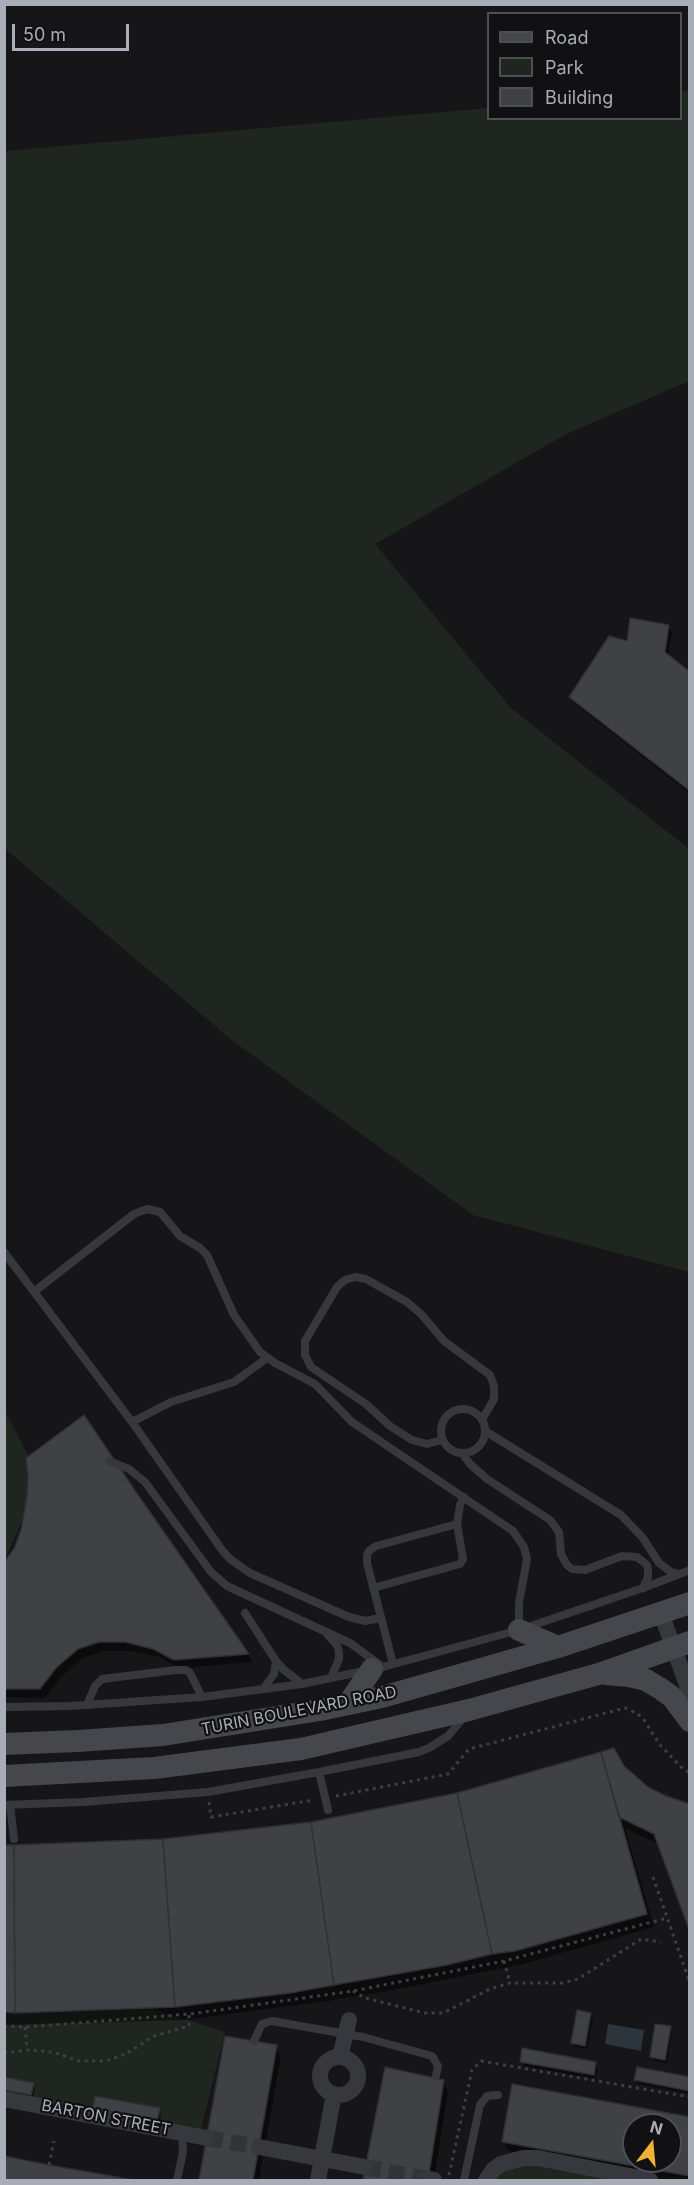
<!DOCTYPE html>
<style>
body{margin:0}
#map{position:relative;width:694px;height:2185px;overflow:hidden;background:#161618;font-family:Inter,sans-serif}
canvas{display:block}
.frame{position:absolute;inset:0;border:6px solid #a8adb8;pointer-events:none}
.legend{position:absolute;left:487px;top:12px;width:195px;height:108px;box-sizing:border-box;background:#111113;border:2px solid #4d4f55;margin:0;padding:8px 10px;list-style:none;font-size:18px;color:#a8adb8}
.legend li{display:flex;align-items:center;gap:12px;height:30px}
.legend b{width:30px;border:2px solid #4d4f55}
.north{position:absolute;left:622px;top:2113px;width:60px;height:60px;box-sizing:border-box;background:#111113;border:2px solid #4d4f55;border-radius:50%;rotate:16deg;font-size:16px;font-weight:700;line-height:24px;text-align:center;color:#a8adb8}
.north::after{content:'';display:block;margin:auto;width:21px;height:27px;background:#f2b134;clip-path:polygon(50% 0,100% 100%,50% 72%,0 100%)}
.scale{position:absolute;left:12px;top:24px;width:117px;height:27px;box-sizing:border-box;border:3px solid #a8adb8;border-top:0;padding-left:8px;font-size:18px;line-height:21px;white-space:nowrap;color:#a8adb8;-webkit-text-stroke:4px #111113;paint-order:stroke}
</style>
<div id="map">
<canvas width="694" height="2185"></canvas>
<div class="frame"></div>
<ul class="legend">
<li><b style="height:8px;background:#45474d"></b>Road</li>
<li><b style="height:16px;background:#1e261f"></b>Park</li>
<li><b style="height:16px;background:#404145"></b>Building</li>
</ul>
<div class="north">N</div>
<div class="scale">50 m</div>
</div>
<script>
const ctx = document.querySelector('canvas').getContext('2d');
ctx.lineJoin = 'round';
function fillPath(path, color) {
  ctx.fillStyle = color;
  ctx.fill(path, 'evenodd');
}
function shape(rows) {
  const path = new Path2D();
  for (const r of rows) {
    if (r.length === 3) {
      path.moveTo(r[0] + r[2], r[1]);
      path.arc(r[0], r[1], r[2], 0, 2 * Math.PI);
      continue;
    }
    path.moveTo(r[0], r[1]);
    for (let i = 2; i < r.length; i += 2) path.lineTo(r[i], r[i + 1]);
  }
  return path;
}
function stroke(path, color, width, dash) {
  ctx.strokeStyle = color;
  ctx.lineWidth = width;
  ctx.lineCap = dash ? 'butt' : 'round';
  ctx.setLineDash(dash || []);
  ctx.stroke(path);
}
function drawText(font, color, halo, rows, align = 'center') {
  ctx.font = font + ' Inter,sans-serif';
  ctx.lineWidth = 4.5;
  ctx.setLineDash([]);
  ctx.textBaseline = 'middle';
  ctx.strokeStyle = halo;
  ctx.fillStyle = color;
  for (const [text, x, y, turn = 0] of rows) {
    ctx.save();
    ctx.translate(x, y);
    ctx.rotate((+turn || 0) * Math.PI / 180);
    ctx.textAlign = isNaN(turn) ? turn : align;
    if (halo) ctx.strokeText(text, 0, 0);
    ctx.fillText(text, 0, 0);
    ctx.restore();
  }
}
fillPath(shape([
 [689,90,689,381,568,433,375,544,511,708,689,849,689,1272,473,1215,233,1041,4,848,5,151,488,108,488,118,680,118,681,91],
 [5,1411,40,1478,5,1560],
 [153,2009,225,2032,201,2129,5,2092,5,2014],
 [503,2157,657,2180,484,2180]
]), '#1e261f');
fillPath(shape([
 [608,2024,644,2030,641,2051,605,2044]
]), '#2c353c');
fillPath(shape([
 [669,626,672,633,668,657,690,674,690,794,575,704,571,697,628,643],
 [83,1417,248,1654,253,1662,180,1668,159,1657,131,1651,104,1651,83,1658,61,1677,45,1698,4,1697,4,1565,15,1550],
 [613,1750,660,1845,625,1828,654,1927,523,1964,388,1991,320,2002,184,2020,4,2025,4,1846,163,1841,311,1823,437,1799],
 [590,2014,593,2018,587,2049,575,2047,573,2043],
 [670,2028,672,2032,667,2063,654,2061,651,2057],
 [226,2038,276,2047,281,2056,259,2180,200,2180],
 [521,2061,595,2063,598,2067,596,2079,524,2066],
 [386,2069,443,2081,448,2091,434,2180,365,2180],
 [690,2078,690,2094,638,2084,636,2080],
 [4,2079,33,2085,35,2089,33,2099,4,2093],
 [513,2086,690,2118,690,2180,670,2180,508,2151,503,2142],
 [634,2125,670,2125,670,2161,634,2161],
 [159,2110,161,2114,159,2125,97,2112],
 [4,2157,126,2180,4,2180]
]), '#0007');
const building = shape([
 [630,618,669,625,665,652,690,672,690,791,569,697,609,636,627,641,630,618],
 [84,1415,136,1492,249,1654,174,1660,153,1649,125,1642,99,1642,78,1649,56,1668,40,1689,4,1689,4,1562,14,1549,21,1530,27,1496,28,1477,26,1458,84,1415],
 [614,1748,624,1766,648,1787,666,1796,690,1804,690,1932,654,1834,619,1817,601,1752,614,1748],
 [601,1752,647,1914,515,1951,492,1954,457,1793,601,1752],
 [457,1793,492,1954,447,1965,334,1985,311,1822,457,1793],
 [311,1822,334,1985,290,1993,175,2007,163,1839,311,1822],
 [163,1839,175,2007,15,2013,14,1845,163,1839],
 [4,1845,14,1845,15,2013,4,2012,4,1845],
 [577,2010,591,2013,585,2046,571,2043,577,2010],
 [655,2024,671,2026,665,2060,650,2057,655,2024],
 [225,2036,277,2045,253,2180,199,2180,225,2036],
 [522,2048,596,2062,594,2075,520,2062,522,2048],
 [385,2067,444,2080,428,2180,363,2180,385,2067],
 [637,2067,690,2077,690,2091,634,2080,637,2067],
 [4,2077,34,2083,31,2095,4,2090,4,2077],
 [512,2084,690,2117,690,2176,502,2142,512,2084],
 [634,2125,670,2125,670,2161,634,2161,634,2125],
 [95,2096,160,2108,157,2121,93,2108,95,2096],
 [4,2156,49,2165,134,2180,4,2180,4,2156]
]);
fillPath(building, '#404145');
stroke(building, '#303034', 1.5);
stroke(shape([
 [207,2138,259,2147],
 [365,2167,428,2179]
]), '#333438', 16, [16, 8]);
stroke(shape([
 [336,1796,448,1774,469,1749,625,1708,638,1714,644,1720,660,1745,681,1767,690,1773],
 [209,1802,211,1817,314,1800],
 [653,1877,690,1983],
 [504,1961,510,1983],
 [353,1991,365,1998,425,2013,443,2013,490,1989,510,1983,563,1983,578,1979,641,1939,661,1942],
 [4,2026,25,2027,190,2014,353,1991,504,1961,667,1918],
 [25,2027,27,2049],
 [4,2053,27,2050,53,2052,79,2061,106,2061,126,2054,154,2036,189,2026,189,2015],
 [49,2165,54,2141],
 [449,2175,472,2070,481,2061,690,2097]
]), '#3d3f44', 3, [3, 4.5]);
stroke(shape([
 [4,1252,132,1422,222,1550,230,1559,250,1573,349,1617,365,1621,381,1618],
 [35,1291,134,1214,147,1209,160,1212,180,1236,200,1248,207,1255,234,1315,260,1352,275,1363,315,1384,352,1422,513,1531,524,1547,527,1559,519,1603,519,1629],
 [463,1431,22],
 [132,1422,171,1402,234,1382,267,1358],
 [485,1431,621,1515,643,1538,659,1563,671,1572,678,1574],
 [442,1440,427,1444,412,1440,390,1426,366,1404,311,1367,305,1355,305,1341,337,1287,345,1280,355,1277,366,1279,407,1302,421,1314,444,1341,490,1375,494,1386,494,1399,482,1420],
 [462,1453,470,1464,487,1479,550,1520,559,1532,561,1554,567,1565,572,1569,585,1570,622,1556,637,1557,647,1565,648,1570,648,1577,643,1588],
 [109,1461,129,1469,145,1482,211,1572,227,1586,350,1643,380,1665],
 [373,1588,460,1564,463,1559,457,1524,460,1505,464,1497],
 [245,1613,276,1661,284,1670,302,1684],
 [327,1634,337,1645,339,1652,339,1659,331,1678],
 [393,1664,367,1563,367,1555,369,1551,376,1546,457,1524],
 [263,1689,274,1674,276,1661],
 [87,1705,95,1686,102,1679,176,1670,186,1670,190,1673,202,1697],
 [4,1707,70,1706,202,1697,302,1684,383,1667,519,1630,643,1588,690,1570],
 [319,1772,328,1810],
 [4,1805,83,1802,208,1792,319,1772,419,1752,429,1748,448,1736,466,1715],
 [10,1805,14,1839],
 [254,2041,262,2024,272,2021,363,2037,432,2056,438,2066,436,2076],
 [177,2180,183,2152,182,2133],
 [464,2180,480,2105,487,2096,498,2095]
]), '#37383d', 8);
stroke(shape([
 [661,1613,690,1693],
 [339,2076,19],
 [340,2057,349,2020],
 [4,2099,207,2138],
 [259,2147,365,2167],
 [428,2179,434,2180],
 [318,2180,334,2094],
 [486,2180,493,2170,501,2164,523,2158,538,2158,650,2180]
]), '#37383d', 16);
stroke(shape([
 [519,1630,558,1647],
 [606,1674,629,1676,646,1680,661,1689,672,1697,690,1721],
 [348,1704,372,1669],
 [4,1744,78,1741,163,1735,320,1710,382,1697,558,1647,690,1603],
 [4,1776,154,1768,301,1749,469,1710,602,1673,690,1642]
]), '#45474d', 22);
drawText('16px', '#a8adb8', '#111113', [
 ["TURIN BOULEVARD ROAD",299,1711,-11],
 ["BARTON STREET",106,2118,11]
]);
</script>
